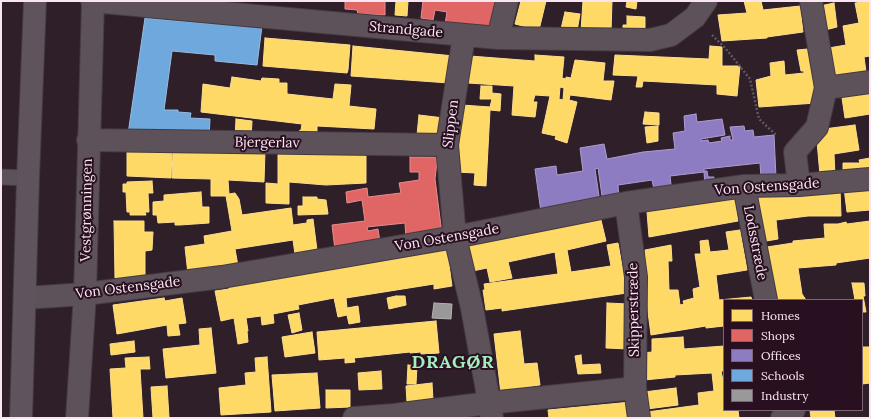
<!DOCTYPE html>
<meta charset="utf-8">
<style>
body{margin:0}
#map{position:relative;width:871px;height:419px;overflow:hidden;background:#2e1f29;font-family:Lora,serif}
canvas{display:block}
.frame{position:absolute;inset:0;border:2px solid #f9e6f1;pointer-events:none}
.legend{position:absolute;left:723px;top:299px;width:140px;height:112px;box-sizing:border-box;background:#291020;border:1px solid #7c6674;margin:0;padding:5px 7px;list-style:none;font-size:12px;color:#f9e6f1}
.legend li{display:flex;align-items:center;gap:8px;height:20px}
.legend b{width:20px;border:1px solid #7c6674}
</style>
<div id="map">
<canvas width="871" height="419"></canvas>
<div class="frame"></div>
<ul class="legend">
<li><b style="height:11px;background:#ffd966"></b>Homes</li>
<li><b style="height:11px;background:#e06666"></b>Shops</li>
<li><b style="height:11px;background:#8e7cc3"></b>Offices</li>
<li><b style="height:11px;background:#6fa8dc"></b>Schools</li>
<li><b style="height:11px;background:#999"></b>Industry</li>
</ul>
</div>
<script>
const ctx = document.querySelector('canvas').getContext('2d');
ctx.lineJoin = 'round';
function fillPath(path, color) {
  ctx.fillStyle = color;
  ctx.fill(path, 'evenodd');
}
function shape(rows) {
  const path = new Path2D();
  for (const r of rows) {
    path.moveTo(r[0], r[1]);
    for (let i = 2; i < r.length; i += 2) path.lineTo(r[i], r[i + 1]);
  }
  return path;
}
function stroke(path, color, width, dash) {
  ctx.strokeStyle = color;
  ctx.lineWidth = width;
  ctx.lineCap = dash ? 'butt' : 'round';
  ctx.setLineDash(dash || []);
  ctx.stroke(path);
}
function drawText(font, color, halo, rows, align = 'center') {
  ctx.font = font + ' Lora,serif';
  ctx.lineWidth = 4;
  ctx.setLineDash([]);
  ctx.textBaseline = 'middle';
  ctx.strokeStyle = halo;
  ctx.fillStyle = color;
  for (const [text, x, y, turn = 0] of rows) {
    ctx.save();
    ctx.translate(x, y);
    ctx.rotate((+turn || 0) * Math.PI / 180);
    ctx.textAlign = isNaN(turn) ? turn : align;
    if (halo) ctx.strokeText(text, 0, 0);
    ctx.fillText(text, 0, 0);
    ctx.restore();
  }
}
const homes = shape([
 [396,1,408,1,407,16,395,15,396,1],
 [521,1,546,1,539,30,515,24,521,1],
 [583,1,612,1,611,32,581,31,583,1],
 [627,1,637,1,636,9,626,7,627,1],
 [744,1,761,1,763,10,800,6,803,32,767,37,767,38,722,41,718,15,747,13,744,1],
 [870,1,870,56,864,57,866,72,829,79,823,49,846,45,843,26,859,23,855,3,870,1],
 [834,3,837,27,825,30,820,6,834,3],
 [565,12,580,14,577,31,561,29,565,12],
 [627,16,645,17,645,31,623,31,623,25,627,25,627,16],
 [265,38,350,45,348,70,347,73,263,66,265,38],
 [353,46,454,56,449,83,351,76,353,46],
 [710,46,722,47,722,66,740,66,737,96,717,94,717,85,643,81,642,87,636,87,638,76,613,75,615,55,709,59,710,46],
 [808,49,813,73,816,103,759,107,756,80,771,76,770,63,784,61,785,75,804,73,804,71,801,71,797,50,808,49],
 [535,55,564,57,562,78,566,79,566,77,571,78,575,60,605,63,603,81,614,81,611,100,570,95,569,100,577,102,567,143,555,139,556,136,542,133,550,96,535,95,533,102,537,102,535,117,512,115,514,86,468,83,470,56,535,61,535,55],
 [560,87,564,88,563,100,559,99,560,87],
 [232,77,261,81,262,78,279,79,279,83,287,83,287,94,333,99,335,84,351,85,349,106,376,109,374,129,317,126,317,143,299,142,299,131,301,130,302,124,201,112,203,84,230,88,232,77],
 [481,86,492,86,492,93,501,94,500,111,490,110,486,186,474,185,475,173,456,172,462,105,490,107,492,99,480,99,481,86],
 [870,87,870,114,845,118,841,91,870,87],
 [645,112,659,113,659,125,643,124,645,112],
 [419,115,444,118,441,139,417,135,419,115],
 [236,119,252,121,251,140,235,139,236,119],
 [855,125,859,150,834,154,835,175,820,175,816,130,855,125],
 [658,126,658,141,647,143,645,127,658,126],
 [127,148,172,150,171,178,127,176,127,148],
 [173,150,265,151,264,182,228,180,229,194,235,193,239,199,242,215,291,208,293,225,307,223,307,220,313,219,317,250,295,254,293,240,235,249,238,266,188,274,185,247,205,244,204,236,232,231,226,196,211,196,211,179,172,178,173,150],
 [278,152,366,154,366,183,326,185,289,182,289,204,266,203,266,183,278,184,278,152],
 [870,158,870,173,843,175,843,163,860,163,859,160,870,158],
 [152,181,153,193,148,193,149,212,145,212,146,215,130,215,130,212,127,212,126,192,123,192,123,184,127,184,127,182,152,181],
 [870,185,870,210,847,212,844,188,870,185],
 [840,188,841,216,808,216,776,220,778,239,755,243,752,193,840,188],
 [201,192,202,207,209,207,209,223,180,225,175,225,175,222,158,223,157,215,153,215,153,202,164,201,164,195,201,192],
 [734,196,738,221,649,237,647,212,734,196],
 [303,197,317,197,317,199,326,200,328,214,298,215,298,206,303,206,303,197],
 [600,216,606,241,567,250,571,272,611,266,607,245,618,243,627,293,502,311,502,308,486,310,483,290,485,290,484,284,558,274,555,252,508,262,512,278,490,282,487,268,468,272,462,246,600,216],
 [114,221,144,221,144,232,153,232,152,250,145,251,145,278,115,278,114,221],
 [870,221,870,258,836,263,836,265,798,268,802,294,806,300,776,300,767,247,793,243,793,241,825,238,824,224,838,224,846,222,847,224,870,221],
 [740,230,747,270,716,275,719,300,751,297,752,300,724,300,724,326,706,328,706,326,651,335,648,312,645,250,671,245,672,261,668,261,669,290,678,290,680,305,684,304,683,301,694,298,693,289,700,287,695,254,701,254,700,241,708,240,710,252,729,250,726,232,740,230],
 [447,250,452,286,434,289,434,284,346,298,347,308,358,306,360,322,349,324,347,315,338,317,334,298,298,305,299,309,273,314,274,323,262,325,261,316,246,318,248,331,247,331,248,342,238,344,234,318,221,321,215,291,229,289,229,287,447,250],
 [852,283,864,283,865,296,863,296,866,312,862,312,862,300,855,300,852,283],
 [396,296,405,296,406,305,389,309,387,298,396,296],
 [164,298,165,301,182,298,186,323,178,324,180,335,168,336,167,325,117,334,113,305,164,298],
 [607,303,628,304,628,349,606,348,607,303],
 [299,313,302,330,292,333,288,315,299,313],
 [436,321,439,353,421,354,421,352,410,353,410,352,354,358,355,362,345,363,345,358,319,360,317,332,436,321],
 [211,328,216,373,166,378,163,349,200,345,199,329,211,328],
 [520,331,524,364,537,363,540,385,527,387,527,391,501,394,494,334,520,331],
 [312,332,315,353,285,357,282,337,312,332],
 [683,337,684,349,724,346,724,371,721,371,724,385,724,410,738,410,739,418,648,418,647,412,699,405,698,393,714,391,712,373,675,375,675,377,644,380,642,353,652,352,652,339,683,337],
 [134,341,135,352,111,355,110,344,134,341],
 [862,347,870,347,870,383,862,384,862,347],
 [581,355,582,365,600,364,601,373,578,374,575,356,581,355],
 [149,357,150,369,140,369,143,418,113,418,110,369,126,368,125,358,149,357],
 [267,357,271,412,221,415,219,388,246,385,245,373,256,372,255,358,267,357],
 [408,365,417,366,416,384,407,384,408,365],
 [381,371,382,389,359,390,358,373,381,371],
 [317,373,320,408,275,411,272,375,317,373],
 [432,383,433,400,407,402,406,386,432,383],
 [167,386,169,417,153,418,151,387,167,386],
 [676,388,678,405,647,409,644,392,676,388],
 [326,390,350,390,350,407,326,408,326,390],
 [631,402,632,418,549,418,548,410,631,402],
 [810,410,834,410,835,418,811,418,810,410]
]);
fillPath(homes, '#ffd966');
stroke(homes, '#fddd90', 1);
const shops = shape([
 [345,1,385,1,385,15,358,14,357,10,345,9,345,1],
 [423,1,499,1,491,28,445,24,447,12,435,10,433,20,421,18,423,1],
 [410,157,435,157,437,161,435,179,442,234,406,239,405,223,367,227,368,231,378,229,380,242,335,250,332,225,365,221,362,200,347,203,346,192,367,188,368,197,401,193,399,183,419,180,419,172,410,172,410,157]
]);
fillPath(shops, '#e06666');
stroke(shops, '#e88c90', 1);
const offices = shape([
 [696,114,697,122,722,119,725,135,701,139,701,141,708,140,709,143,722,141,721,138,730,136,730,140,733,140,730,127,744,126,745,131,753,130,754,137,774,135,776,177,761,178,760,163,704,169,704,171,707,171,708,177,714,177,714,185,705,185,704,172,670,176,672,193,655,194,652,180,618,185,619,200,603,203,598,168,595,169,600,203,541,212,535,169,556,166,557,175,583,171,580,148,604,144,607,159,643,152,675,149,673,133,685,131,684,116,696,114]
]);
fillPath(offices, '#8e7cc3');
stroke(offices, '#ae9cd1', 1);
const schools = shape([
 [145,18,213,24,213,21,262,26,257,65,215,61,215,55,172,51,164,110,178,110,178,112,191,113,190,118,210,119,209,138,128,134,145,18]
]);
fillPath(schools, '#6fa8dc');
stroke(schools, '#98bbe2', 1);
const industry = shape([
 [434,303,452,304,451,319,432,318,434,303]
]);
fillPath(industry, '#999');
stroke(industry, '#b6b0b3', 1);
const lane = shape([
 [1,177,28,178]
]);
const street = shape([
 [92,1,498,38,650,40,671,35,695,17,706,1],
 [464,36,447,145,455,237,472,308,492,418],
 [498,38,507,1],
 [826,88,870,82],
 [88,140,447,145],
 [799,185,795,152,817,127,826,88,811,1],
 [744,186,766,300],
 [626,203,636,277,635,388,639,418],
 [25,298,85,294,222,277,455,237,626,203,744,186,799,185,870,179],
 [77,418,85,294,93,1],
 [354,418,394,415,489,403,635,388],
 [782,418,794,410]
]);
const secondary = shape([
 [21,418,28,178,35,1]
]);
stroke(lane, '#463a42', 17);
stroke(street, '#463a42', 24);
stroke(secondary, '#463a42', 24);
stroke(shape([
 [712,35,726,49,750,79,759,119,776,135]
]), '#61575d', 2.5, [2, 2]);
stroke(lane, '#5d5259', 15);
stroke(street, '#5d5259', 22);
stroke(secondary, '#5f545e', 22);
drawText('14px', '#f9e6f1', '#291020', [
 ["Strandgade",406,30,5],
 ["Slippen",451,124,-83],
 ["Bjergerlav",267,143,1],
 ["Von Ostensgade",767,187,-4],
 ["Vestgrønningen",87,210,-89],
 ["Von Ostensgade",447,238,-10],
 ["Lodsstræde",755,243,79],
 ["Von Ostensgade",128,288,-7],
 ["Skipperstræde",634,310,-91]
]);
ctx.letterSpacing = '1px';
drawText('bold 18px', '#a4eebd', '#291020', [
 ["DRAGØR",453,363]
]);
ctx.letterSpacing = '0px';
</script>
